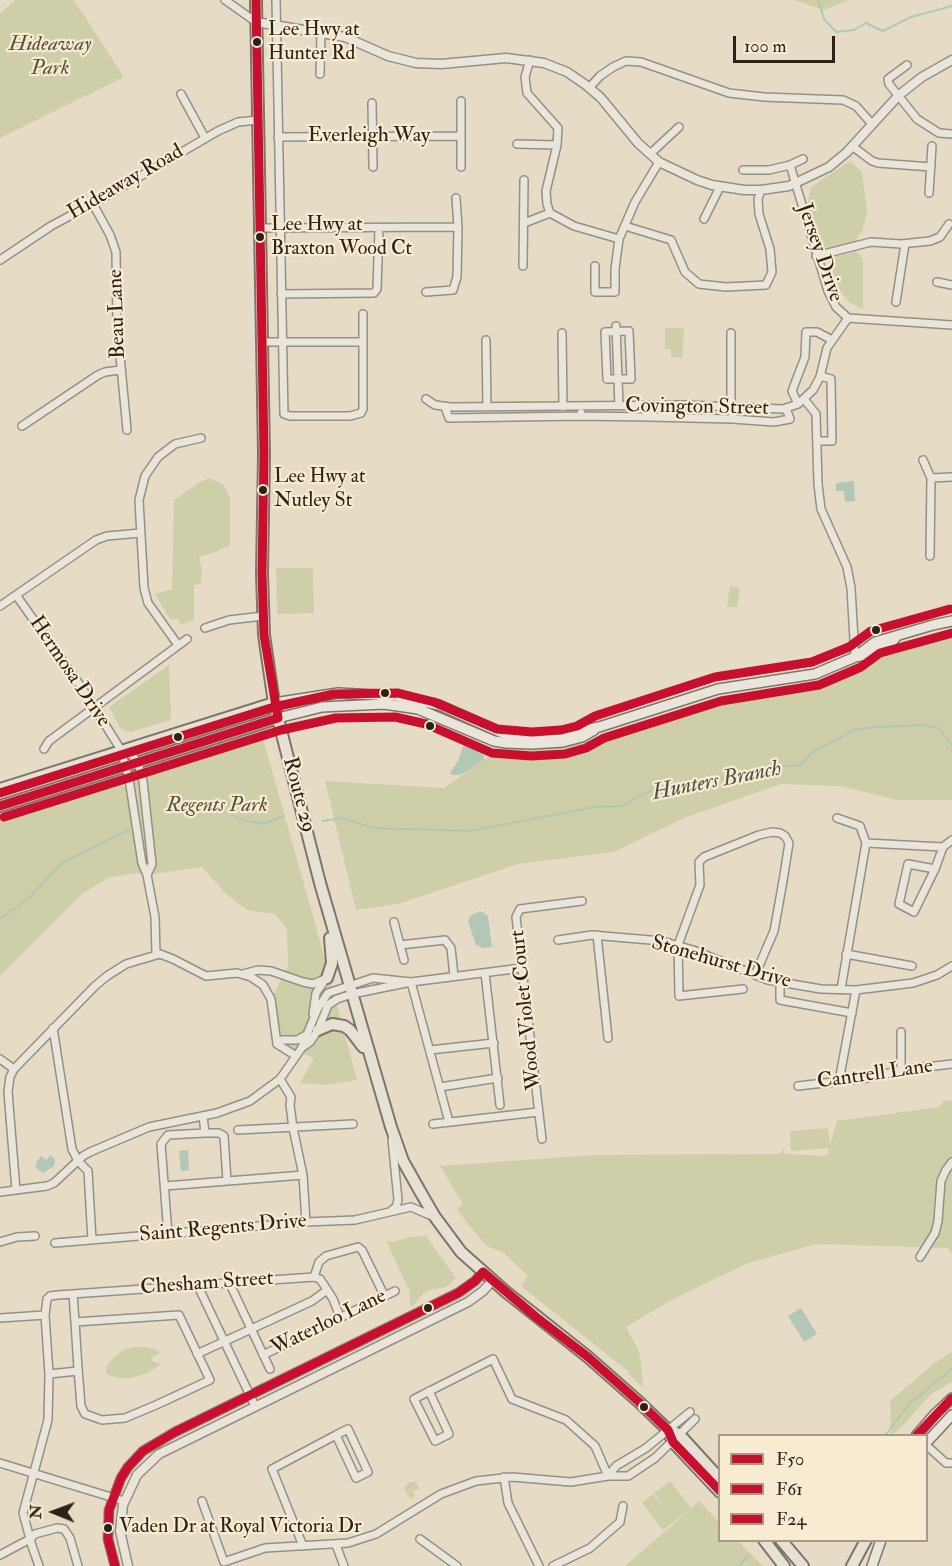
<!DOCTYPE html>
<style>
body{margin:0}
#map{position:relative;width:952px;height:1566px;overflow:hidden;background:#e6dcc6;font-family:"IM FELL Double Pica",serif}
canvas{display:block}
.legend{position:absolute;left:718px;top:1434px;width:210px;height:108px;box-sizing:border-box;background:#f7ecd2;border:2px solid #a69b88;margin:0;padding:8px 10px;list-style:none;font-size:18px;color:#2d2218}
.legend li{display:flex;align-items:center;gap:12px;height:30px}
.legend b{width:30px;border:2px solid #a69b88}
.north{position:absolute;left:24px;top:1482px;width:60px;height:60px;-webkit-text-stroke:4px #f7ecd2;paint-order:stroke;rotate:271deg;font-size:16px;font-weight:700;line-height:24px;text-align:center;color:#2d2218}
.north::after{content:'';display:block;margin:auto;width:21px;height:27px;background:#2d2218;clip-path:polygon(50% 0,100% 100%,50% 72%,0 100%)}
.scale{position:absolute;left:733px;top:36px;width:102px;height:27px;box-sizing:border-box;border:3px solid #2d2218;border-top:0;padding-left:8px;font-size:18px;line-height:21px;white-space:nowrap;color:#2d2218;-webkit-text-stroke:4px #f7ecd2;paint-order:stroke}
</style>
<div id="map">
<canvas width="952" height="1566"></canvas>
<ul class="legend">
<li><b style="height:8px;background:#c8102e"></b>F50</li>
<li><b style="height:8px;background:#c8102e"></b>F61</li>
<li><b style="height:8px;background:#c8102e"></b>F24</li>
</ul>
<div class="north">N</div>
<div class="scale">100 m</div>
</div>
<script>
const ctx = document.querySelector('canvas').getContext('2d');
ctx.lineJoin = 'round';
function fillPath(path, color) {
  ctx.fillStyle = color;
  ctx.fill(path, 'evenodd');
}
function shape(rows) {
  const path = new Path2D();
  for (const r of rows) {
    path.moveTo(r[0], r[1]);
    for (let i = 2; i < r.length; i += 2) path.lineTo(r[i], r[i + 1]);
  }
  return path;
}
function stroke(path, color, width, dash) {
  ctx.strokeStyle = color;
  ctx.lineWidth = width;
  ctx.lineCap = dash ? 'butt' : 'round';
  ctx.setLineDash(dash || []);
  ctx.stroke(path);
}
function drawText(font, color, halo, rows, align = 'center') {
  ctx.font = font + ' "IM FELL Double Pica",serif';
  ctx.lineWidth = 4.5;
  ctx.setLineDash([]);
  ctx.textBaseline = 'middle';
  ctx.strokeStyle = halo;
  ctx.fillStyle = color;
  for (const [text, x, y, turn = 0] of rows) {
    ctx.save();
    ctx.translate(x, y);
    ctx.rotate((+turn || 0) * Math.PI / 180);
    ctx.textAlign = isNaN(turn) ? turn : align;
    if (halo) ctx.strokeText(text, 0, 0);
    ctx.fillText(text, 0, 0);
    ctx.restore();
  }
}
fillPath(shape([
 [15,0,74,0,124,77,0,138,0,14],
 [794,0,849,0,824,10],
 [850,161,862,172,867,211,862,232,857,236,857,241,823,250,815,236,808,202,811,187],
 [856,251,863,259,863,309,850,303,840,291,828,259],
 [665,328,684,328,682,358,671,357,671,349,665,349],
 [209,478,223,484,230,498,230,545,218,551,199,557,202,569,201,583,194,585,194,620,180,625,179,619,170,619,155,594,172,589,174,500,200,482],
 [276,568,313,568,314,613,277,614],
 [730,586,738,587,740,589,737,607,727,607],
 [952,631,952,800,897,800,840,786,781,784,684,818,614,852,518,864,398,904,356,910,325,781,444,788,500,749,515,746,580,744,613,731,692,710,837,678,896,646],
 [169,665,171,720,130,732,120,728,109,707],
 [259,725,315,923,357,1080,326,1085,300,1083,314,1058,298,1051,280,1047,271,999,288,966,287,929,275,914,247,910,226,894,202,867,147,875,135,873,108,878,83,893,0,976,0,818],
 [952,1100,952,1254,948,1248,816,1244,748,1263,673,1299,626,1327,639,1351,644,1388,627,1373,629,1372,521,1286,528,1276,504,1253,487,1246,467,1223,457,1209,463,1204,440,1166,594,1155,781,1154,783,1148,785,1154,827,1156,829,1148,791,1151,790,1131,828,1128,830,1145,837,1121,939,1107,944,1101],
 [426,1236,456,1278,446,1287,430,1290,423,1294,412,1307,409,1301,410,1292,386,1241,393,1242,410,1237],
 [135,1347,148,1347,160,1352,151,1358,152,1361,161,1364,148,1373,131,1378,118,1378,111,1376,106,1373,106,1367,115,1356,124,1350],
 [952,1352,952,1382,931,1394,900,1429,891,1435,890,1401,933,1364],
 [670,1481,691,1508,699,1501,719,1522,720,1540,738,1541,763,1566,625,1566,691,1509,663,1530,642,1503,653,1494,663,1506,654,1493],
 [410,1482,416,1482,419,1489,413,1491,415,1496,410,1499,404,1488]
]), '#cecea8');
fillPath(shape([
 [854,481,855,501,845,502,844,491,836,491,836,483],
 [475,743,483,749,484,760,466,772,460,775,452,775,450,773,458,761,463,746,467,743],
 [481,911,488,916,492,947,483,948,476,945,468,921,471,915],
 [188,1150,189,1170,181,1171,179,1151],
 [51,1155,55,1160,54,1166,43,1173,36,1168,36,1163,41,1156,46,1160],
 [801,1308,817,1334,804,1342,788,1316]
]), '#b2c7b6');
stroke(shape([
 [818,0,824,19,836,32,854,30,866,23,883,31,911,17,952,6],
 [169,811,196,800,224,810,242,820,264,824,284,816],
 [323,821,342,818,374,828,470,831,595,807,623,806,643,794,658,788,689,789,707,780,764,774,779,766,797,766,801,764,811,753,854,730,877,727,922,725,939,728,952,746],
 [0,919,28,899,62,863,129,830],
 [883,1436,887,1433,910,1403,952,1369],
 [739,1566,748,1556]
]), '#b2c7b6', 2);
const minor = shape([
 [225,0,256,22],
 [276,0,284,414,290,416,350,416,361,413,363,409,363,314],
 [530,60,525,77,527,93,558,128,557,145,546,191,547,204,550,213,574,226,619,239],
 [907,65,888,79,889,84,917,119,939,133,952,134],
 [320,74,321,32],
 [589,88,600,76,613,67,626,61,641,62,729,93,764,97,843,100,856,106,872,124],
 [181,94,205,138],
 [372,103,373,167],
 [278,137,461,136],
 [517,144,557,145],
 [852,146,872,161,878,163,931,167],
 [650,154,679,127],
 [803,159,790,165,828,291,836,307,848,318],
 [461,167,461,101],
 [743,170,769,170,790,165],
 [929,193,932,146],
 [456,198,458,227],
 [93,204,110,235,116,252,117,324,127,430],
 [704,219,720,187],
 [524,223,550,213],
 [625,226,671,240,685,272,699,284,726,287,766,285,772,272,770,249,759,214,758,199,761,190],
 [260,228,458,227,457,277,453,290,426,292],
 [816,256,871,242,901,244,930,241,940,237,949,224],
 [0,260,51,226,103,198,218,131,238,122,258,120],
 [523,266,524,180],
 [595,266,595,292,615,292,615,269,619,239,635,202,659,162],
 [937,282,952,285],
 [281,294,374,293,377,289,379,228],
 [896,302,905,244],
 [848,318,952,325],
 [616,326,619,406],
 [629,331,631,379,607,379,605,332,629,331],
 [562,333,563,407],
 [486,340,487,407],
 [262,342,363,342],
 [426,399,435,405,451,407,685,405,783,409,798,404,813,390,820,377,827,348,848,318],
 [804,399,816,414,818,484,821,509,847,567,851,588,855,657],
 [798,404,792,391,805,357,806,332,817,332,832,340],
 [650,406,650,417,732,419],
 [731,406,731,333],
 [733,406,732,419,774,422,790,419,786,408],
 [445,407,449,418,581,416],
 [581,413,581,416,650,417],
 [22,426,98,375,105,372,120,370],
 [818,441,832,441,831,379,820,376],
 [923,460,931,478,930,556],
 [931,478,952,477],
 [16,595,84,691,121,750,129,779,142,863,147,875,155,917,156,954],
 [0,606,96,540,107,536,141,533],
 [205,628,229,620,263,616],
 [178,645,148,603,144,588,139,500,145,476,158,457,175,444,201,438],
 [44,749,49,741,187,639],
 [121,750,133,756,138,763,143,781,152,864,147,875],
 [837,818,860,826,866,843,841,989],
 [866,843,943,847,952,840],
 [908,864,935,869,914,912,899,904,908,864],
 [935,869,943,847],
 [394,922,404,960],
 [597,935,608,1038],
 [558,940,592,935,662,941,693,950,768,980,821,989,856,990,913,983,937,975,952,966],
 [400,945,445,940,451,948,454,976],
 [846,954,912,966],
 [485,973,500,1105],
 [243,974,258,970,271,971,303,982,313,984,327,978],
 [411,982,449,1122],
 [780,982,780,1000,852,1013],
 [743,989,679,996,678,945,700,885,699,862,704,857,759,835,772,832,780,833,785,836,789,843,783,881,774,931,755,975],
 [313,1014,316,993,325,980],
 [53,1028,72,1149,78,1161,88,1171,92,1240],
 [277,1040,297,1040,306,1035],
 [303,1047,310,1042,318,1030,328,1005,337,999,352,994,411,982,522,968],
 [430,1050,494,1043],
 [0,1059,14,1069],
 [901,1070,901,1032],
 [280,1079,291,1097,290,1105,293,1128,303,1175,306,1222],
 [839,1081,856,990],
 [798,1086,868,1078,901,1070,952,1064],
 [440,1087,498,1078],
 [203,1116,205,1133],
 [433,1124,538,1112],
 [238,1130,353,1124],
 [542,1139,516,917,520,909,582,901],
 [165,1186,303,1175],
 [16,1190,8,1092,10,1077,14,1069,95,986,107,976,126,964,160,954,173,959,206,976,237,973,251,977,263,985,271,999,277,1044,296,1056],
 [0,1192,47,1186,54,1183,83,1156,90,1152,149,1127,217,1113,250,1101,280,1079,301,1049,318,1008,328,993,373,978,411,982],
 [391,1211,396,1207,398,1200,392,1139],
 [168,1234,161,1144,168,1135,205,1133,219,1133,224,1136,227,1181],
 [0,1242,17,1237,35,1236],
 [55,1243,306,1222,355,1220,411,1207,432,1216],
 [920,1257,935,1233,938,1221,941,1181,946,1170,952,1162],
 [314,1277,319,1262,326,1256,358,1247,362,1250,384,1295],
 [229,1282,270,1369],
 [197,1284,255,1406],
 [73,1294,75,1322,78,1368,81,1406,85,1414,102,1420,125,1418,156,1405,210,1380,179,1315,75,1322],
 [0,1318,45,1315],
 [197,1354,312,1301,327,1290],
 [263,1355,395,1291],
 [49,1374,78,1371],
 [429,1391,449,1434,435,1441,414,1399,493,1359,512,1399,566,1420,595,1446,608,1476],
 [926,1445,946,1463,952,1463],
 [0,1463,124,1501],
 [608,1476,616,1466,646,1448,690,1412],
 [504,1477,508,1503,539,1566],
 [202,1501,224,1562,265,1548,348,1543,376,1534,441,1494,476,1481,512,1477,571,1482,608,1476,628,1476,655,1458,695,1419],
 [420,1539,457,1566],
 [336,1545,344,1566],
 [303,1546,272,1469,336,1435,348,1429,368,1472,356,1478,336,1435],
 [0,1555,30,1539,35,1534,57,1528,64,1529,70,1538,78,1566],
 [39,1566,32,1546,23,1513,48,1420,49,1374,45,1315,47,1299,50,1296,58,1295,314,1277,320,1279,324,1285,333,1299,340,1317],
 [553,1566,590,1548,620,1522,623,1506]
]);
const tertiary = shape([
 [256,22,345,37,388,56,416,63,441,64,506,58,544,63,567,72,586,85,601,98,638,143,659,162,697,180,712,185,744,190,761,190,789,186,829,167,847,152,899,95,922,77,952,60],
 [115,1566,108,1539,109,1510,121,1478,128,1467,143,1451,175,1432,458,1293,475,1281,483,1272],
 [128,1566,120,1531,123,1505,137,1475,159,1454,468,1302,483,1291,493,1280]
]);
const secondary = shape([
 [855,657,875,642,933,625,952,621],
 [274,703,338,693,395,696,439,705,502,733,520,737,550,737,599,727,718,689,815,674,855,657,871,654,891,643,897,636],
 [278,718,322,707,384,704,418,709,494,741,506,743,532,744,563,742,582,737,594,730],
 [916,1436,935,1414,952,1398],
 [926,1443,952,1415],
 [872,1566,881,1540]
]);
const primary = shape([
 [256,0,264,454,262,574,264,635,274,703,320,883,391,1127,403,1161,421,1193,435,1217,461,1252,506,1292,588,1357,639,1402,668,1430,673,1442,720,1492],
 [0,789,274,703],
 [0,806,278,718],
 [327,978,332,963,330,938],
 [318,1030,332,1024,344,1026,350,1030,363,1047],
 [668,1430,679,1434,720,1479],
 [764,1540,784,1566],
 [781,1540,803,1566],
 [852,1566,866,1540]
]);
stroke(minor, '#968f82', 10);
stroke(tertiary, '#968f82', 11);
stroke(secondary, '#7c766a', 12);
stroke(primary, '#7c766a', 14);
stroke(minor, '#eae5da', 7);
stroke(tertiary, '#eae5da', 8);
stroke(secondary, '#eae5da', 9);
stroke(primary, '#e6e1d4', 10);
stroke(shape([
 [0,806,278,718,264,635,262,574,264,454,256,0],
 [916,1436,952,1398],
 [115,1566,108,1539,109,1510,121,1478,128,1467,143,1451,175,1432,458,1293,475,1281,483,1272,536,1317,588,1357,639,1402,668,1430,673,1442,720,1491]
]), '#c8102e', 9);
stroke(shape([
 [4,817,281,730,336,718,395,717,426,724,492,753,531,756,565,754,586,748,604,738,721,701,819,685,861,667,880,653,952,633]
]), '#c8102e', 9);
stroke(shape([
 [0,793,274,707,334,694,398,693,434,702,497,729,532,732,561,730,577,726,595,716,715,677,812,662,849,647,871,631,950,609]
]), '#c8102e', 9);
for (const [x, y, r, color] of [
 [257,42,5,"#2d2218"],
 [260,237,5,"#2d2218"],
 [263,490,5,"#2d2218"],
 [876,630,5,"#2d2218"],
 [385,693,5,"#2d2218"],
 [430,726,5,"#2d2218"],
 [178,737,5,"#2d2218"],
 [428,1308,5,"#2d2218"],
 [644,1407,5,"#2d2218"],
 [108,1528,5,"#2d2218"]
]) {
  const dot = new Path2D();
  dot.arc(x, y, r, 0, 2 * Math.PI);
  ctx.fillStyle = color;
  ctx.fill(dot);
  stroke(dot, '#f7ecd2', 2);
}
drawText('20px', '#2d2218', '#f7ecd2', [
 ["Lee Hwy at",268,31],
 ["Hunter Rd",268,55],
 ["Lee Hwy at",271,226],
 ["Braxton Wood Ct",271,250],
 ["Lee Hwy at",274,478],
 ["Nutley St",274,502],
 ["Vaden Dr at Royal Victoria Dr",119,1528]
], 'left');
drawText('italic 21px', '#57523c', '#f7ecd2', [
 ["Hideaway",50,45],
 ["Park",50,69],
 ["Regents Park",217,806]
]);
drawText('21px', '#2d2218', '#f7ecd2', [
 ["Everleigh Way",369,136],
 ["Hideaway Road",126,183,-30],
 ["Jersey Drive",819,253,71],
 ["Beau Lane",118,314,-92],
 ["Covington Street",697,408,1],
 ["Hermosa Drive",69,672,56],
 ["Route 29",298,795,75],
 ["Stonehurst Drive",721,963,16],
 ["Wood Violet Court",527,1010,-96],
 ["Cantrell Lane",875,1075,-8],
 ["Saint Regents Drive",223,1229,-5],
 ["Chesham Street",207,1284,-4],
 ["Waterloo Lane",329,1323,-26]
]);
drawText('italic 22px', '#4e5145', '#f7ecd2', [
 ["Hunters Branch",717,782,-11]
]);
</script>
